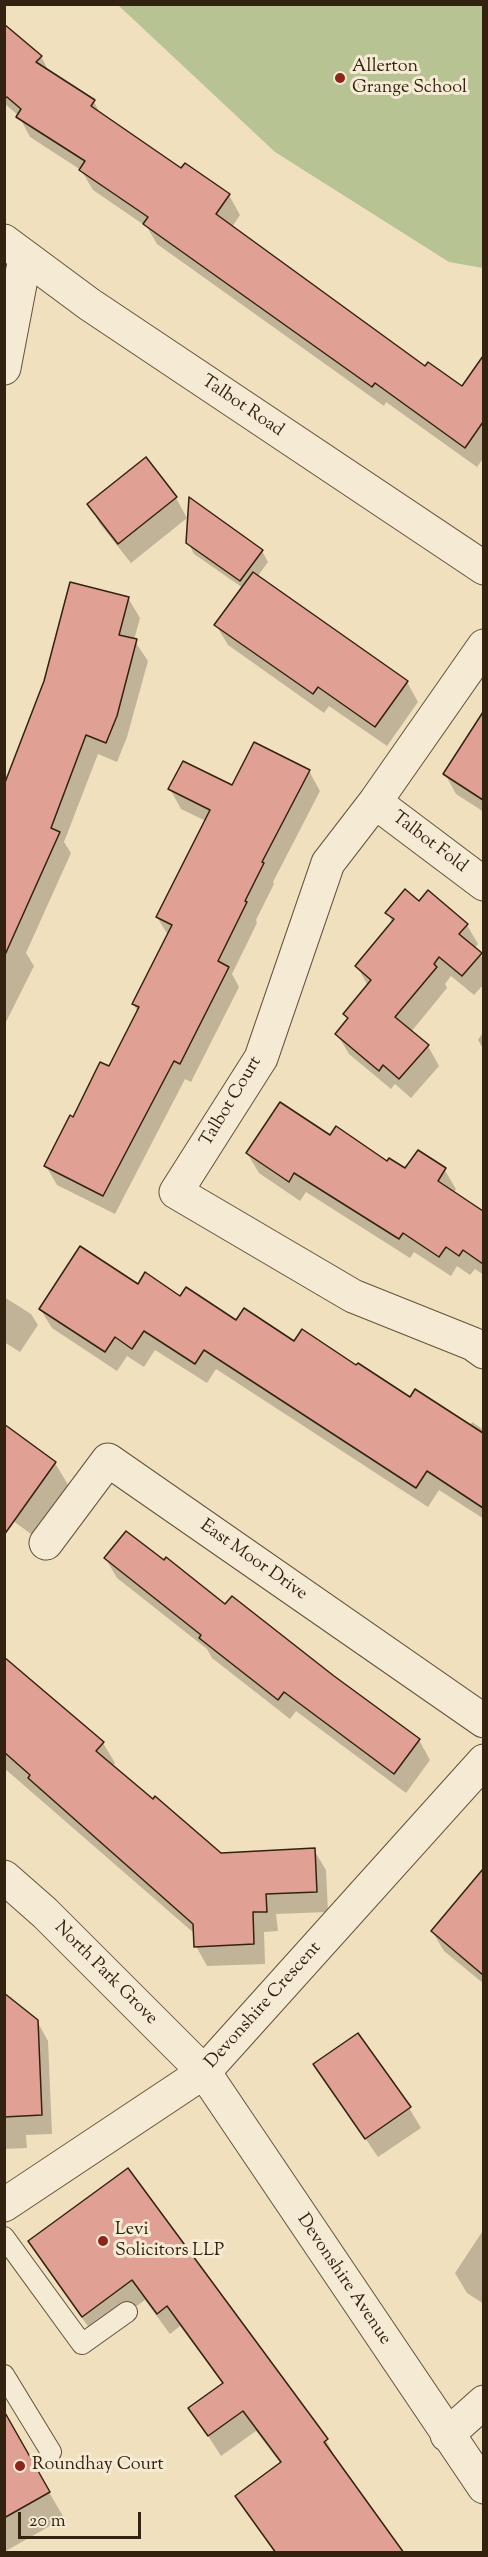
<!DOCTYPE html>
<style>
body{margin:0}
#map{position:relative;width:488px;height:2557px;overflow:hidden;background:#f0e0be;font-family:"Sorts Mill Goudy",serif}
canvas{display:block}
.frame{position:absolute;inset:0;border:6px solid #332210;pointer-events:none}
.scale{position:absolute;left:18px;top:2512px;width:123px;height:27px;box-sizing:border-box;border:3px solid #332210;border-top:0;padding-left:8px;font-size:18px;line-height:21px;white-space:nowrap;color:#332210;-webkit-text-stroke:4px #f5ebd5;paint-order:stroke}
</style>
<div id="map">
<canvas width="488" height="2557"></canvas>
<div class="frame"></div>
<div class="scale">20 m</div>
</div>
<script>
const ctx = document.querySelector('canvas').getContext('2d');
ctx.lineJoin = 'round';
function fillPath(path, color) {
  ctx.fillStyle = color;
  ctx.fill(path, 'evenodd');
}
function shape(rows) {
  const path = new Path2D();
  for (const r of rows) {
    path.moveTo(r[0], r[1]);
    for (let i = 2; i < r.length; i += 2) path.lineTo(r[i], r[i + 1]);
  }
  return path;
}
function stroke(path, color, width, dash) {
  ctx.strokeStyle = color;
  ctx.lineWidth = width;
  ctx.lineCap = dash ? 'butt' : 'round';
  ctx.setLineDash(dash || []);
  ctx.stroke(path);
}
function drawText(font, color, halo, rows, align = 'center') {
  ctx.font = font + ' "Sorts Mill Goudy",serif';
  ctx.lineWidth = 6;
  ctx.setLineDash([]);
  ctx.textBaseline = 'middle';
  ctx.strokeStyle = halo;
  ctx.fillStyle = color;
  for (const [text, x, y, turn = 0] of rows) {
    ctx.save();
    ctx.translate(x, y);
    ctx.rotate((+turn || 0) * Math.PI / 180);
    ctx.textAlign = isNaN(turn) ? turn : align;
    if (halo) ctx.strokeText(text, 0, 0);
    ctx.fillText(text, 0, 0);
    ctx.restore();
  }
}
fillPath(shape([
 [118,5,483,5,483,268,449,262,275,152]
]), '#b7c393');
fillPath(shape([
 [4,26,41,56,50,74,94,102,101,115,182,170,229,195,240,215,232,227,426,368,462,389,474,372,484,379,484,457,477,467,386,402,384,406,157,244,147,227,93,190,81,170,30,137,19,116,4,103],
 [176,498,187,518,131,563,100,524,89,504],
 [188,542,262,551,268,562,257,577,407,682,418,702,387,746,329,706,324,713,228,645,216,625,243,588,194,554],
 [128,598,140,618,134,640,148,661,127,737,117,762,98,754,64,842,71,853,26,953,34,966,4,1026,4,793],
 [475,728,484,734,484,812,456,794,445,774],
 [309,771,320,791,273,882,274,884,256,920,257,923,232,974,239,987,191,1082,185,1079,115,1214,57,1185,46,1166,74,1119,109,1068,138,1012,133,1004,168,935,157,917,206,821,181,809,170,789,232,787],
 [419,903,467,925,478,944,474,949,484,959,484,984,474,995,451,976,445,984,447,988,411,1032,428,1046,439,1066,411,1098,395,1084,391,1089,349,1054,337,1034,348,1020,345,1014,368,986,357,966,393,923,387,913],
 [484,1031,484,1050,478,1040],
 [330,1137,405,1170,444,1169,456,1189,454,1193,484,1213,484,1275,475,1269,470,1275,457,1266,451,1276,414,1252,410,1258,306,1192,300,1201,259,1173,247,1153],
 [138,1286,181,1298,236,1322,357,1367,411,1399,470,1426,472,1422,484,1430,484,1519,439,1490,428,1507,216,1369,207,1383,155,1350,144,1367,127,1356,117,1371,52,1328,40,1309],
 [4,1297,31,1314,38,1325,20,1352,4,1342],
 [4,1426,55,1463,73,1493,39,1540,4,1514],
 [106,1559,333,1678,419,1740,430,1760,406,1793,296,1711,290,1719,212,1658,207,1649,117,1578],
 [4,1658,103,1743,115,1763,112,1766,220,1854,314,1850,326,1870,328,1912,276,1914,278,1931,264,1932,265,1964,207,1966,196,1946,195,1934,4,1768],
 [484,1870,484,1984,444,1951,432,1931],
 [4,2001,37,2021,48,2041,52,2134,26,2135,27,2148,4,2149],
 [315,2065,409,2108,421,2128,378,2157],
 [128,2170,326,2440,337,2461,402,2552,275,2552,237,2496,281,2464,256,2431,221,2456,190,2408,223,2384,180,2326,170,2334,145,2300,95,2336,42,2262,30,2241],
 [484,2229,484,2304,467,2293,455,2273],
 [16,2435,64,2518,4,2552,4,2441]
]), '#0003');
const building = shape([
 [4,24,42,56,36,62,95,100,91,106,181,168,185,163,230,194,216,214,425,366,428,362,462,386,483,356,483,422,465,448,375,383,372,387,143,224,148,217,79,170,85,161,16,117,21,109,7,97,4,99,4,24],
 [146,457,177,497,118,544,87,504,146,457],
 [189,497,263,550,240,581,186,543,189,497],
 [253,572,408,681,375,727,318,687,313,694,214,625,253,572],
 [70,582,129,597,119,635,137,639,117,716,106,743,86,735,51,828,60,832,4,957,4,785,44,681,70,582],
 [483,712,483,800,443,774,483,712],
 [254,742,310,770,262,862,264,863,245,901,247,902,218,961,229,967,180,1064,174,1061,103,1196,44,1166,70,1115,73,1117,100,1062,109,1066,139,1007,132,1004,172,925,156,917,210,810,168,789,183,761,232,785,254,742],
 [405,889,419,901,428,890,468,924,459,934,482,953,462,976,439,957,434,964,437,967,395,1017,429,1045,399,1079,383,1065,379,1071,335,1034,348,1018,343,1014,371,980,355,966,394,919,385,913,405,889],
 [280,1102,330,1135,336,1126,387,1161,389,1158,405,1168,418,1150,446,1168,438,1181,483,1211,483,1264,463,1250,459,1256,446,1247,439,1257,403,1233,399,1239,294,1173,289,1182,246,1153,280,1102],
 [80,1246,138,1284,145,1272,180,1296,186,1287,236,1320,244,1308,294,1341,302,1329,356,1365,358,1363,410,1397,415,1389,483,1433,483,1508,427,1471,416,1488,204,1350,195,1364,144,1331,132,1349,115,1337,105,1352,39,1309,80,1246],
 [4,1424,56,1462,4,1535,4,1424],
 [126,1531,164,1560,166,1557,225,1604,232,1596,334,1676,420,1739,394,1774,284,1692,278,1700,199,1638,201,1635,104,1558,126,1531],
 [4,1657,104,1742,96,1751,153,1799,155,1796,221,1853,315,1848,317,1892,266,1894,267,1912,253,1912,254,1944,194,1947,193,1924,28,1778,30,1775,4,1752,4,1657],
 [483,1869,483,1975,431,1931,483,1869],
 [4,1993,38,2020,42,2115,4,2117,4,1993],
 [358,2033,411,2107,365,2139,313,2064,358,2033],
 [128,2168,328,2439,324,2442,404,2553,276,2553,235,2496,281,2462,243,2411,208,2436,188,2408,223,2383,167,2306,157,2314,132,2280,82,2317,28,2241,128,2168],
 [4,2411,50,2492,4,2518,4,2411]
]);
fillPath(building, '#e1a094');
stroke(building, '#332210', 1.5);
const service = shape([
 [4,2237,82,2344,127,2312],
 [4,2375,51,2452]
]);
const minor = shape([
 [4,368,25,258],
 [484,646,375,802,328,863,261,1058,176,1192,353,1296,473,1344,484,1352],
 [375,802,484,884],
 [46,1543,108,1460,484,1721],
 [4,1877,45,1913,204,2072,484,2487],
 [4,2205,204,2072,484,1761],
 [447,2435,484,2402]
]);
const tertiary = shape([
 [4,241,89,304,484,568]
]);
stroke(service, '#62523c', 22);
stroke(minor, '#62523c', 35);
stroke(tertiary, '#62523c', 35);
stroke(service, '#f5ebd5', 20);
stroke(minor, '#f5ebd5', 33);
stroke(tertiary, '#f5ebd5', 33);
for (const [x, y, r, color] of [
 [340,78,6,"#8f2418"],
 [103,2241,6,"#8f2418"],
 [20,2466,6,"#8f2418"]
]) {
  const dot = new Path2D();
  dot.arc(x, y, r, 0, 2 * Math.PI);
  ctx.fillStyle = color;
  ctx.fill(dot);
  stroke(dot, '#f5ebd5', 2);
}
drawText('18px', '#332210', '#f5ebd5', [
 ["Allerton",352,68],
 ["Grange School",352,89],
 ["Levi",115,2231],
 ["Solicitors LLP",115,2252],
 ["Roundhay Court",32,2466]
], 'left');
drawText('18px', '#332210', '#f5ebd5', [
 ["Talbot Road",242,407,34],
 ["Talbot Fold",429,843,37],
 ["Talbot Court",232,1102,-59],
 ["East Moor Drive",253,1561,35],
 ["North Park Grove",105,1974,45],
 ["Devonshire Crescent",264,2006,-48],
 ["Devonshire Avenue",343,2280,56]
]);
</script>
